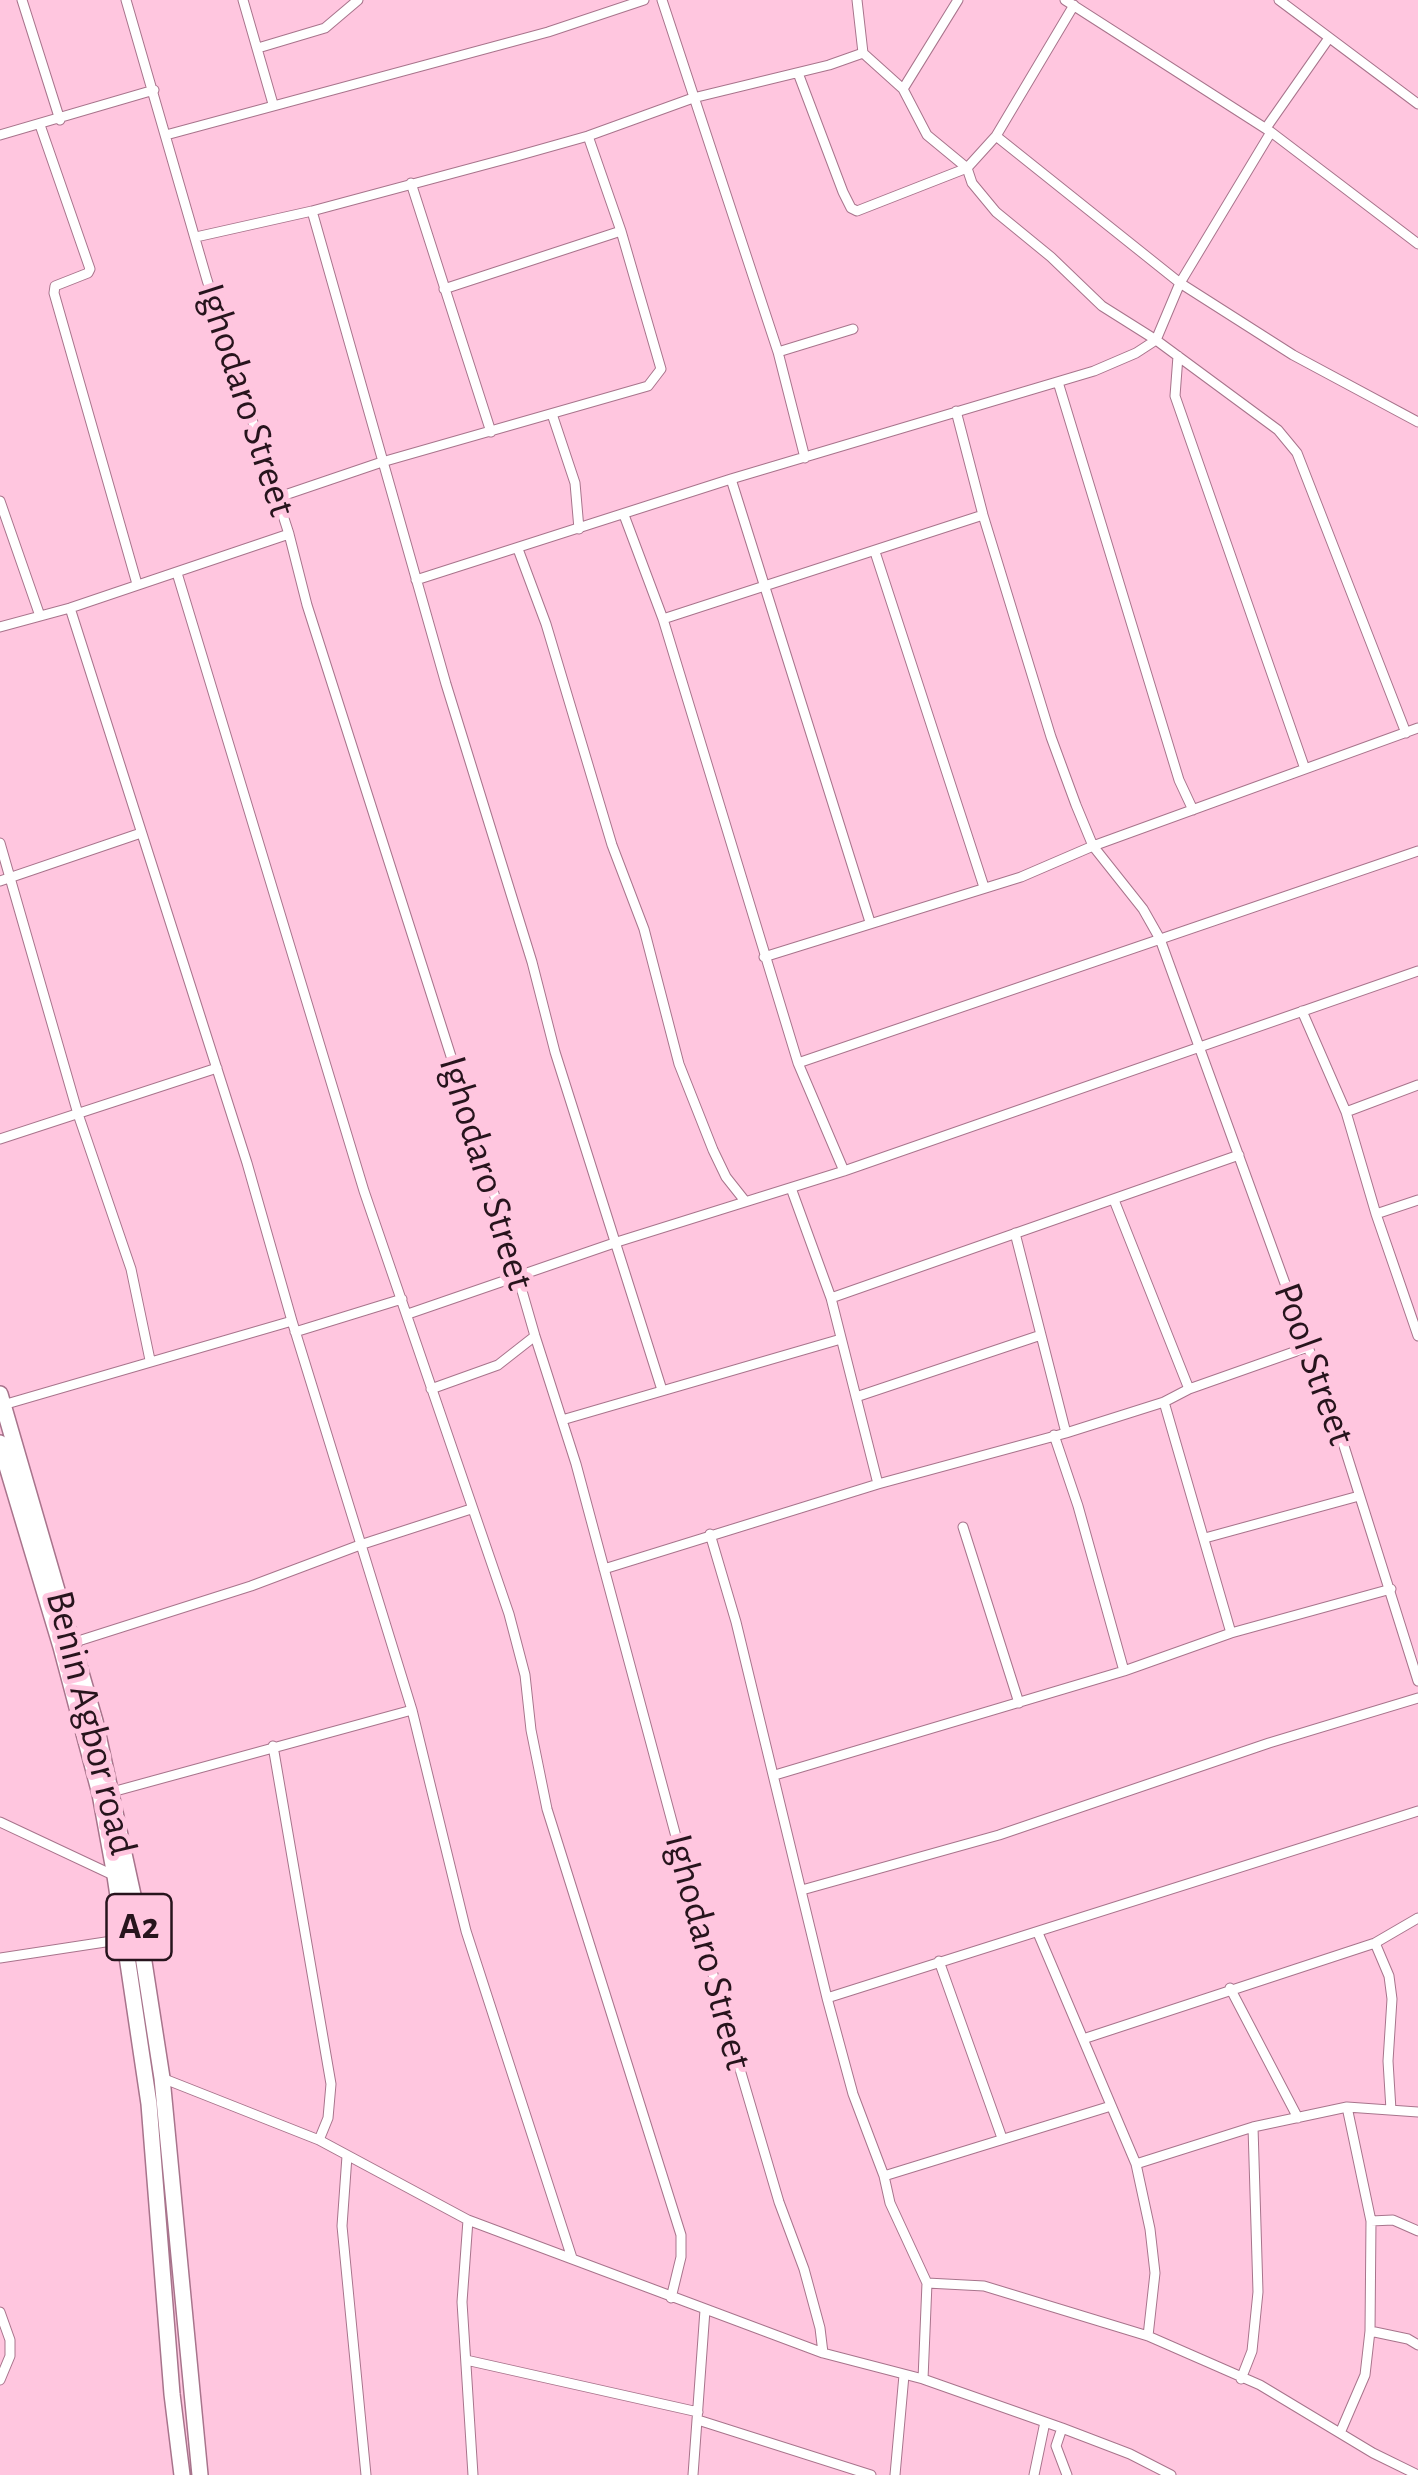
<!DOCTYPE html>
<style>
body{margin:0}
canvas{display:block;background:#ffc6df}
</style>
<canvas width="1418" height="2475"></canvas>
<script>
const ctx = document.querySelector('canvas').getContext('2d');
ctx.lineJoin = 'round';
function shape(rows) {
  const path = new Path2D();
  for (const r of rows) {
    path.moveTo(r[0], r[1]);
    for (let i = 2; i < r.length; i += 2) path.lineTo(r[i], r[i + 1]);
  }
  return path;
}
function stroke(path, color, width, dash) {
  ctx.strokeStyle = color;
  ctx.lineWidth = width;
  ctx.lineCap = dash ? 'butt' : 'round';
  ctx.setLineDash(dash || []);
  ctx.stroke(path);
}
function drawText(font, color, halo, rows, align = 'center') {
  ctx.font = font + ' "Alegreya Sans",sans-serif';
  ctx.lineWidth = 10;
  ctx.setLineDash([]);
  ctx.textBaseline = 'middle';
  ctx.strokeStyle = halo;
  ctx.fillStyle = color;
  for (const [text, x, y, turn = 0] of rows) {
    ctx.save();
    ctx.translate(x, y);
    ctx.rotate((+turn || 0) * Math.PI / 180);
    ctx.textAlign = isNaN(turn) ? turn : align;
    if (halo) ctx.strokeText(text, 0, 0);
    ctx.fillText(text, 0, 0);
    ctx.restore();
  }
}
const street = shape([
 [22,0,60,120],
 [126,0,207,280,289,534,307,605,486,1166,535,1336,576,1464,722,2008,779,2202,804,2269,820,2328,823,2353],
 [243,0,273,104],
 [662,0,778,352,805,458],
 [857,0,863,53,903,89,927,135,967,168,972,183,996,212,1051,257,1102,306,1156,340,1278,430,1297,453,1406,733],
 [1065,0,1271,132,1418,244],
 [1279,0,1418,104],
 [258,48,325,28,358,0],
 [798,73,843,192,851,208,857,211,967,168,996,136,1074,5],
 [903,89,958,0],
 [40,125,90,269,88,273,55,286,54,293,137,584],
 [1266,128,1329,38],
 [0,135,154,90],
 [166,135,548,32,644,0],
 [588,136,621,231],
 [996,136,1180,283,1293,355,1418,422],
 [411,183,491,432],
 [312,211,446,684,532,962,555,1052,662,1390],
 [196,237,312,211,517,156,588,136,693,98,829,65,863,53],
 [778,352,853,329],
 [1178,356,1175,396,1305,769],
 [1058,382,1179,780,1193,810],
 [956,411,983,515,1051,737,1076,805,1093,846,1143,909,1160,939,1344,1446,1418,1681],
 [552,414,575,483,579,529],
 [731,479,870,922],
 [276,498,382,462,648,386,661,369,621,231,444,289],
 [0,501,40,616],
 [624,515,663,619,798,1063,844,1171],
 [518,549,546,624,612,845,644,929,679,1064,713,1150,726,1177,745,1201],
 [875,552,984,887],
 [177,573,364,1191,509,1614,525,1675,531,1730,547,1809,681,2235,681,2257,671,2298],
 [416,580,731,479,1094,371,1136,353,1156,340,1180,283,1271,132],
 [70,608,247,1163,292,1321,412,1710,466,1931,572,2258],
 [663,619,983,515],
 [0,627,70,608,289,534],
 [0,843,78,1114,131,1269,150,1360],
 [0,881,141,833],
 [764,957,1021,877,1093,846,1418,728],
 [1302,1011,1346,1112,1376,1214,1418,1336],
 [798,1063,1418,851],
 [1346,1112,1418,1085],
 [0,1139,217,1068],
 [791,1188,831,1298,878,1484],
 [1114,1200,1189,1389],
 [1376,1214,1418,1200],
 [1015,1233,1066,1433],
 [831,1298,1239,1155],
 [408,1314,617,1242,844,1171,1418,971],
 [295,1332,402,1299],
 [431,1389,498,1365,535,1336],
 [856,1397,1041,1335],
 [1164,1402,1231,1633],
 [3,1405,292,1321],
 [562,1420,841,1339],
 [1054,1435,1078,1506,1124,1671],
 [963,1527,1019,1703],
 [710,1534,736,1622,827,1998,853,2094,884,2176,890,2203,927,2283,923,2379],
 [1205,1538,1359,1496],
 [604,1569,878,1484,1066,1433,1164,1402,1189,1389,1308,1347],
 [72,1643,251,1586,360,1545,471,1509],
 [273,1746,331,2084,328,2118,319,2140],
 [775,1775,1124,1671,1231,1633,1391,1589],
 [112,1792,412,1710],
 [0,1822,115,1876],
 [802,1890,999,1835,1269,1743,1418,1698],
 [1038,1933,1136,2164,1150,2229,1155,2273,1148,2336],
 [1375,1943,1389,1976,1392,1999,1388,2061,1391,2110],
 [0,1958,125,1939],
 [939,1961,1002,2138],
 [1230,1988,1298,2118],
 [827,1998,1418,1811],
 [1083,2039,1375,1943,1418,1918],
 [162,2078,319,2140,468,2220,823,2353,923,2379,1062,2428,1130,2454,1171,2475],
 [347,2156,342,2226,366,2475],
 [1136,2164,1253,2127,1347,2107,1418,2112],
 [884,2176,1111,2106],
 [468,2220,462,2302,473,2475],
 [1371,2221,1393,2220,1418,2231],
 [927,2283,984,2286,1148,2336,1260,2385,1373,2453,1418,2475],
 [0,2312,10,2340,10,2356,0,2380],
 [1370,2331,1408,2339,1418,2345],
 [466,2360,698,2412],
 [1241,2379,1252,2351,1258,2292,1253,2127],
 [698,2420,871,2475],
 [1062,2428,1056,2446,1067,2475],
 [1340,2433,1365,2375,1370,2331,1371,2221,1347,2107],
 [693,2475,705,2310],
 [895,2475,904,2375],
 [1034,2475,1045,2422]
]);
const highway = shape([
 [0,1394,95,1721,135,1904,162,2078,200,2475],
 [0,1443,61,1647,100,1794,115,1876,149,2104,172,2394,182,2475]
]);
stroke(street, '#a8748c', 11);
stroke(highway, '#a8748c', 18);
stroke(street, '#fff', 9);
stroke(highway, '#fff', 15);
for (const [x, y, w] of [
 [139,1927,65]
]) {
  const box = new Path2D();
  box.roundRect(x - w / 2, y - 33, w, 66, 8);
  ctx.fillStyle = '#ffc6df';
  ctx.fill(box);
  stroke(box, '#27141d', 2.5);
}
drawText('bold 38px', '#27141d', null, [
 ["A2",139,1927]
]);
drawText('40px', '#27141d', '#ffc6df', [
 ["Ighodaro Street",246,400,72],
 ["Ighodaro Street",486,1173,73],
 ["Pool Street",1314,1364,70],
 ["Benin Agbor road",91,1723,76],
 ["Ighodaro Street",708,1952,75]
]);
</script>
